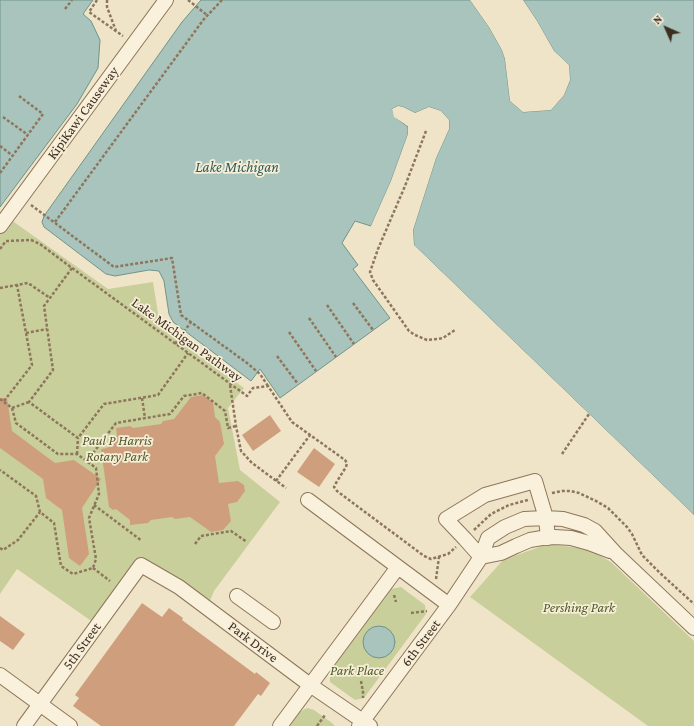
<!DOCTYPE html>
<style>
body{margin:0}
#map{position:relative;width:694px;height:726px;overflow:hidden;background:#f0e4c8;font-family:"Crimson Pro",serif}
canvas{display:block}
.north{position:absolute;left:646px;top:8px;width:40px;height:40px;-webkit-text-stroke:3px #f7eed8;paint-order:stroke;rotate:315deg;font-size:11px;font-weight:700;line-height:16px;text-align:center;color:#3d2e20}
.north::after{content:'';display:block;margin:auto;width:14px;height:18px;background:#3d2e20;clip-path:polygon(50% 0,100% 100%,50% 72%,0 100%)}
</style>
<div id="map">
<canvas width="694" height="726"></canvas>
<div class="north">N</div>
</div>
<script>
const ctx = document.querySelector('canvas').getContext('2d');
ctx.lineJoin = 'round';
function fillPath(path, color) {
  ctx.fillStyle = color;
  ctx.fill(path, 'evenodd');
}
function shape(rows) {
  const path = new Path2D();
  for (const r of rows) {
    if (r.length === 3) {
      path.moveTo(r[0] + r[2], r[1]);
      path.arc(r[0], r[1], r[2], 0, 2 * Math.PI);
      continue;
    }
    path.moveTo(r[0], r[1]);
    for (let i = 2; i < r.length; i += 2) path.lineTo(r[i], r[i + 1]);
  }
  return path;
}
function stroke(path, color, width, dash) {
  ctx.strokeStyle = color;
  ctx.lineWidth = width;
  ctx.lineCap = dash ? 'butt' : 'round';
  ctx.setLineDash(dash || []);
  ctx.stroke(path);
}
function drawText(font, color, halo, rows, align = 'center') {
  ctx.font = font + ' "Crimson Pro",serif';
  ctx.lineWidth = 3.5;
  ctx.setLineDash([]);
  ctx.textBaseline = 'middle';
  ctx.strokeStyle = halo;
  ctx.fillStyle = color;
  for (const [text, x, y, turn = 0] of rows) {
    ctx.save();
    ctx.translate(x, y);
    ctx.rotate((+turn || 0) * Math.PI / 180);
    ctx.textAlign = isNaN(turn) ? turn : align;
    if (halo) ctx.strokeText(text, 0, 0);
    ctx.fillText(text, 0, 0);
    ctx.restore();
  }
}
fillPath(shape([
 [7,217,108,289,153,282,160,326,244,388,228,408,240,470,280,502,214,591,207,608,141,565,97,625,17,569,0,594,0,227],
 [548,544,588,549,611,562,694,641,694,726,648,726,470,597,503,560],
 [401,587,425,605,426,614,364,698,355,700,330,682,330,672,391,589],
 [308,708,314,710,332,723,335,726,290,726,300,712,305,709]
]), '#c9cf9b');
const water = shape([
 [0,0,93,0,83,14,91,21,100,40,98,68,77,104,0,207,0,0],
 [201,0,470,0,489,27,502,50,505,59,510,101,523,112,551,110,564,95,570,80,569,65,554,51,537,21,523,0,694,0,694,515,414,245,413,230,436,158,449,129,449,120,441,111,429,107,415,113,403,107,398,106,392,109,395,117,408,127,408,134,391,181,371,226,355,221,342,243,358,265,353,269,390,318,280,398,260,369,251,381,173,322,169,314,164,281,159,271,149,270,115,276,106,274,44,227,42,222,44,216,182,22,201,0],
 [379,642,16]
]);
fillPath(water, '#a9c4bc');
stroke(water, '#6f938a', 1);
fillPath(shape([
 [470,0,473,0,490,26,504,49,507,59,512,100,523,110,550,108,562,94,568,79,567,66,553,52,535,22,521,0,523,0,537,21,554,51,569,65,570,80,564,95,551,110,523,112,510,101,505,59,502,50,489,27],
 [398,106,403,107,415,113,429,107,441,111,449,120,449,129,436,158,413,230,414,245,694,515,694,517,412,246,411,229,434,158,447,129,447,120,440,113,429,109,415,115,402,109,398,108,395,110,396,115,410,125,410,134,393,182,373,227,371,226,391,181,408,134,408,126,394,117,392,109]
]), '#f0e4c8');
fillPath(shape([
 [203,395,213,402,215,417,220,422,224,444,215,456,219,483,238,481,244,485,245,491,237,502,228,504,231,521,223,530,211,532,190,517,175,519,172,517,151,520,148,523,130,525,130,520,116,509,113,510,109,507,101,449,107,448,117,435,116,428,130,426,133,428,161,424,163,421,174,419,191,397],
 [0,398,7,398,12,431,55,463,74,460,101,479,82,508,89,554,80,566,69,558,62,510,46,498,43,479,0,448],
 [270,415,281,431,253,451,242,435],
 [314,448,335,464,319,487,297,472],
 [142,603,162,617,169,608,183,618,182,620,255,674,256,672,270,683,261,696,258,694,234,726,101,726,73,706,79,698,75,695],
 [0,616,25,634,13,650,0,641]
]), '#cf9f7d');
const minor = shape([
 [0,226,166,0],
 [308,500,449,605],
 [481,557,465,539,446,519,485,495,535,481,546,518,548,538],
 [481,557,501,553,516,546,530,540,542,538,555,537,571,538,589,543,610,551],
 [237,596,273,622],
 [0,675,70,726],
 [24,726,141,565,179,587,310,685,370,726],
 [280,726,398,567],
 [359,726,449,605,481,557,488,538,505,527,524,519,546,518,563,519,584,525,595,531,615,553,694,628]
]);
stroke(minor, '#8d765c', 16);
stroke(shape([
 [97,0,89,12,123,36],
 [107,0,107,7,116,31],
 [188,0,207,15],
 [65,9,72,0],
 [3,117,28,135],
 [426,131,405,186,378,249,370,272,373,280,409,331,415,335,427,340,438,339,443,338,455,330],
 [0,146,13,156],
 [0,173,43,114,19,96],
 [31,205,114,267,172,258,181,315,247,363,260,374,268,386],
 [55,222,204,19,222,0],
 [0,249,6,241,31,240,40,244,72,268,247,396,253,388,268,386,292,422,345,460,347,463,346,467,336,483,334,487,337,491,424,556,431,559,448,554,456,547],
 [72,268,44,306,53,370,29,402,78,438,104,404,158,395,188,353],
 [0,288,28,283,50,298],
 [353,303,373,330],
 [327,305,354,344],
 [309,318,336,357],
 [289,332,316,371],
 [26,333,47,329],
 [175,344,191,322],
 [277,356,298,384],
 [230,385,236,426,241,451,252,463,286,488],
 [142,398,145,418],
 [0,399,12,408,16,423,58,454,77,454,96,468,99,494,89,518,96,559,93,568,73,574,61,566,54,523,40,512,36,496,0,470],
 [4,401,32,365,17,285],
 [12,408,29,402],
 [77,454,78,438],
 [562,454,589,414],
 [87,461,116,423,170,414,184,396,202,393,225,411,228,428,236,426],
 [276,481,310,435],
 [552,493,562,491,571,491,579,493,596,501,608,508,627,527,632,534,642,555,660,573,694,604],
 [94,505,142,541],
 [474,530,491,514,509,505,528,500],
 [195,544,201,536,231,531,247,542],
 [0,548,3,550,18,540,40,512],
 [93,568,110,581],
 [436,579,439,557],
 [394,595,396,602],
 [411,613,427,611],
 [338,670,345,670],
 [361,681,363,692,363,698],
 [317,726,325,715]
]), '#8d765c', 2.5, [3, 2]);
stroke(minor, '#faf1dc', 14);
drawText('14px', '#3d2e20', '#f7eed8', [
 ["KipiKawi Causeway",83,113,-54],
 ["Lake Michigan Pathway",187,340,36],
 ["Park Drive",253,642,37],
 ["6th Street",421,643,-53],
 ["5th Street",82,646,-54]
]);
drawText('italic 14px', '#4d5a26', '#f7eed8', [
 ["Paul P Harris",117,441],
 ["Rotary Park",117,457],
 ["Pershing Park",579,608],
 ["Park Place",357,671]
]);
drawText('italic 15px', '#2f5d5a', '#f7eed8', [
 ["Lake Michigan",237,167]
]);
</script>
